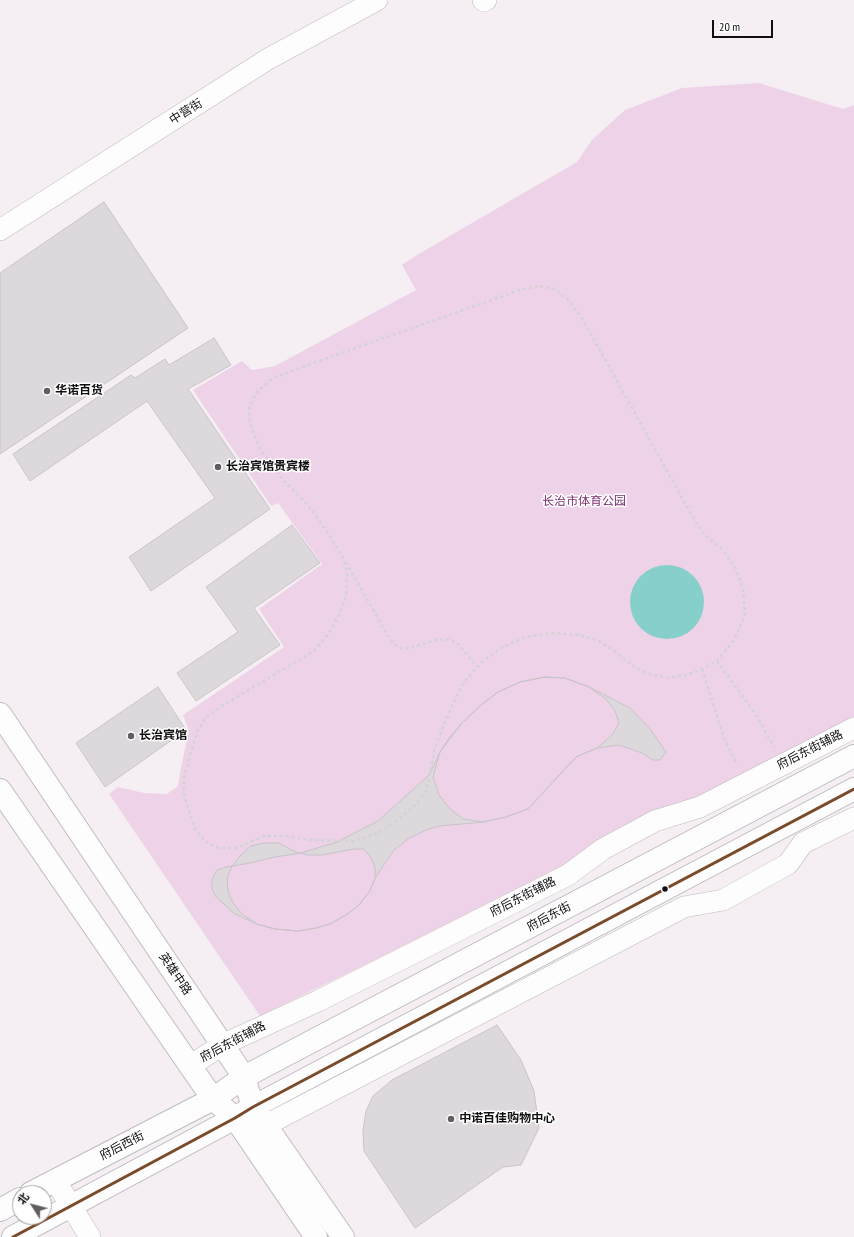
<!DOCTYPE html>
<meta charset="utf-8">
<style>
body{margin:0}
#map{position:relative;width:854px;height:1237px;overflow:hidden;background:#f5eff4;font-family:"PT Sans Narrow","Noto Sans SC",sans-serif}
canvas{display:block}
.north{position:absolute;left:12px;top:1185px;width:40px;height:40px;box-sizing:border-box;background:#fff;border:1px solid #a09fa0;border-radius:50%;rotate:306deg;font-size:11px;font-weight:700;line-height:16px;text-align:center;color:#110e11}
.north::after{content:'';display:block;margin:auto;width:14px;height:18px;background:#615d60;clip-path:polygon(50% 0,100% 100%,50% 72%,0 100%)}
.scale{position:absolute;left:712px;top:20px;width:61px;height:18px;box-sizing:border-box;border:2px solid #110e11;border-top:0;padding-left:5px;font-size:12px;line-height:14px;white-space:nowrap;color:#110e11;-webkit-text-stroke:3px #fff;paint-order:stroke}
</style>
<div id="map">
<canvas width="854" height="1237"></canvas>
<div class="north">北</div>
<div class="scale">20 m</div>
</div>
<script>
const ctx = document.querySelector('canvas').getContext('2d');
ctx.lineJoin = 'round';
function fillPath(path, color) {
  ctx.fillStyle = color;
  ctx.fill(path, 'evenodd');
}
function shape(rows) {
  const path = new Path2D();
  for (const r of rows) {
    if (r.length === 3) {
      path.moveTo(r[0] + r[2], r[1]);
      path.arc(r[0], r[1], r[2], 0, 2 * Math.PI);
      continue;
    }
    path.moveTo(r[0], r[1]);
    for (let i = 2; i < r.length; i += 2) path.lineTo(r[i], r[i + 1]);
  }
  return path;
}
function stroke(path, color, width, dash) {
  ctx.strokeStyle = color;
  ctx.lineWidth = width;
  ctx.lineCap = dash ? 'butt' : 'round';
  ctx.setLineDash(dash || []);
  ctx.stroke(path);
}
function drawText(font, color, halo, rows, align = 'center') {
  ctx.font = font + ' "PT Sans Narrow","Noto Sans SC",sans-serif';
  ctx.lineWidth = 3;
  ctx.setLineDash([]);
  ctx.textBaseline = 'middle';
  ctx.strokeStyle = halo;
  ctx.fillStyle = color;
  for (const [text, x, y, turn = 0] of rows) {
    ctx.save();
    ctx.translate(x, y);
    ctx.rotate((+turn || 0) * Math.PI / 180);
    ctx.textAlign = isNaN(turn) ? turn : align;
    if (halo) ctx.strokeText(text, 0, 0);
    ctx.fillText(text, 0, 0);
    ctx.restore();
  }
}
fillPath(shape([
 [759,83,843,109,854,105,854,720,582,859,260,1016,109,794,118,787,144,793,167,794,178,786,181,767,189,731,183,715,284,647,259,609,322,564,278,503,271,506,193,390,242,361,252,370,275,366,416,290,402,265,422,252,577,162,592,140,625,110,682,88]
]), '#eed2e8');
fillPath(shape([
 [667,602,37]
]), '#86cfcb');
const building = shape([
 [104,202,188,328,0,454,0,273,104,202],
 [214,338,231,365,188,389,270,509,151,591,129,557,215,498,147,401,30,481,13,454,131,375,135,378,165,359,169,365,214,338],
 [292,525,320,563,254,608,280,645,196,701,177,673,238,632,206,587,292,525],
 [545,677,565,678,589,687,606,699,615,711,619,723,612,735,597,748,576,757,528,809,506,817,483,822,463,819,450,809,439,795,433,777,440,752,462,723,481,705,498,692,520,682,545,677],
 [545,677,565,678,589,687,630,708,651,730,666,752,660,760,653,760,642,753,619,745,597,748,576,757,528,809,506,817,483,822,439,826,426,830,408,839,394,850,375,878,370,891,359,905,346,915,330,924,316,928,298,931,275,929,257,924,235,914,216,897,212,889,212,879,217,870,226,867,250,863,275,857,301,853,337,842,378,821,429,775,440,752,449,738,462,723,481,705,498,692,520,682,545,677],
 [158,687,186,730,105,787,76,743,158,687],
 [264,843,279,843,296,852,308,855,322,855,354,849,364,849,371,858,375,867,375,878,370,891,359,905,346,915,330,924,316,928,298,931,275,929,257,924,242,914,233,903,228,891,227,879,231,868,240,856,251,846,264,843],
 [497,1025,521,1060,534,1091,539,1128,521,1165,503,1167,415,1228,364,1151,363,1131,366,1111,373,1096,392,1080,497,1025]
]);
fillPath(building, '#dcd8db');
stroke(building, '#c8c4c7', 1);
const minor = shape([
 [483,0,484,1,486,0],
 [0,230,268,59,377,0],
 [190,1066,222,1045,318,1001,568,875,603,849,655,821,700,807,854,728],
 [266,1125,684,907,723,900,788,864,803,843,854,818],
 [55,1180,90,1237]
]);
const major = shape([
 [0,714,244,1077,253,1107,343,1237],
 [0,790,213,1099,235,1118,316,1237],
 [31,1193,213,1099,244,1077,854,756],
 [0,1210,20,1199],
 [13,1237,235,1118,253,1107,854,789]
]);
stroke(minor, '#bfbbbf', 22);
stroke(major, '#bfbbbf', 24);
stroke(shape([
 [540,286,554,289,567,299,582,318,695,521,705,535,722,549,735,567,743,589,745,614,735,639,717,661,702,669,687,675,669,678,649,674,633,666,613,650,599,641,579,635,553,633,525,637,503,647,483,661,464,682,452,706,435,747,426,791,418,802,394,823,378,833,353,841,311,840,285,836,264,836,236,848,219,848,205,841,195,829,184,795,184,777,190,755,198,730,206,717,225,704,314,651,329,633,338,617,346,597,347,572,343,558,330,536,308,505,284,481,270,464,259,447,250,424,249,408,256,393,273,378,316,362,520,290,540,286],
 [346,562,388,636,397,647,406,649,436,640,450,639,459,645,477,667],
 [717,661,757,716,774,747],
 [702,669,724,738,737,764]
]), '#d4d2d4', 2.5, [3, 3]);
stroke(minor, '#fefdfd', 21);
stroke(major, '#fefdfd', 22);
stroke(shape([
 [13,1237,235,1118,253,1107,854,789]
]), '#7a4b2a', 3);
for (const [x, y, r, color] of [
 [47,391,4,"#615d60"],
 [218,467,4,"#615d60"],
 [131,736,4,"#615d60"],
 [665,889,3.5,"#110e11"],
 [451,1119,4,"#615d60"]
]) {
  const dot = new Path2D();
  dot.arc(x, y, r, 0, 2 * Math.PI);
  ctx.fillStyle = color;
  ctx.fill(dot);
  stroke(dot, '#fff', 1.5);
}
drawText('12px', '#110e11', '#fff', [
 ["中营街",186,112,-32],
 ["府后东街辅路",810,750,-27],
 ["府后东街辅路",523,897,-27],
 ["府后东街",549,917,-28],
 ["英雄中路",175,974,56],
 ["府后东街辅路",233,1042,-28],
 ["府后西街",122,1146,-27]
]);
drawText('bold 12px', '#110e11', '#fff', [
 ["华诺百货",55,391],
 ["长治宾馆贵宾楼",226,467],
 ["长治宾馆",139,736],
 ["中诺百佳购物中心",459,1119]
], 'left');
drawText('12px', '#7a316f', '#fff', [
 ["长治市体育公园",584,502]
]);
</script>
